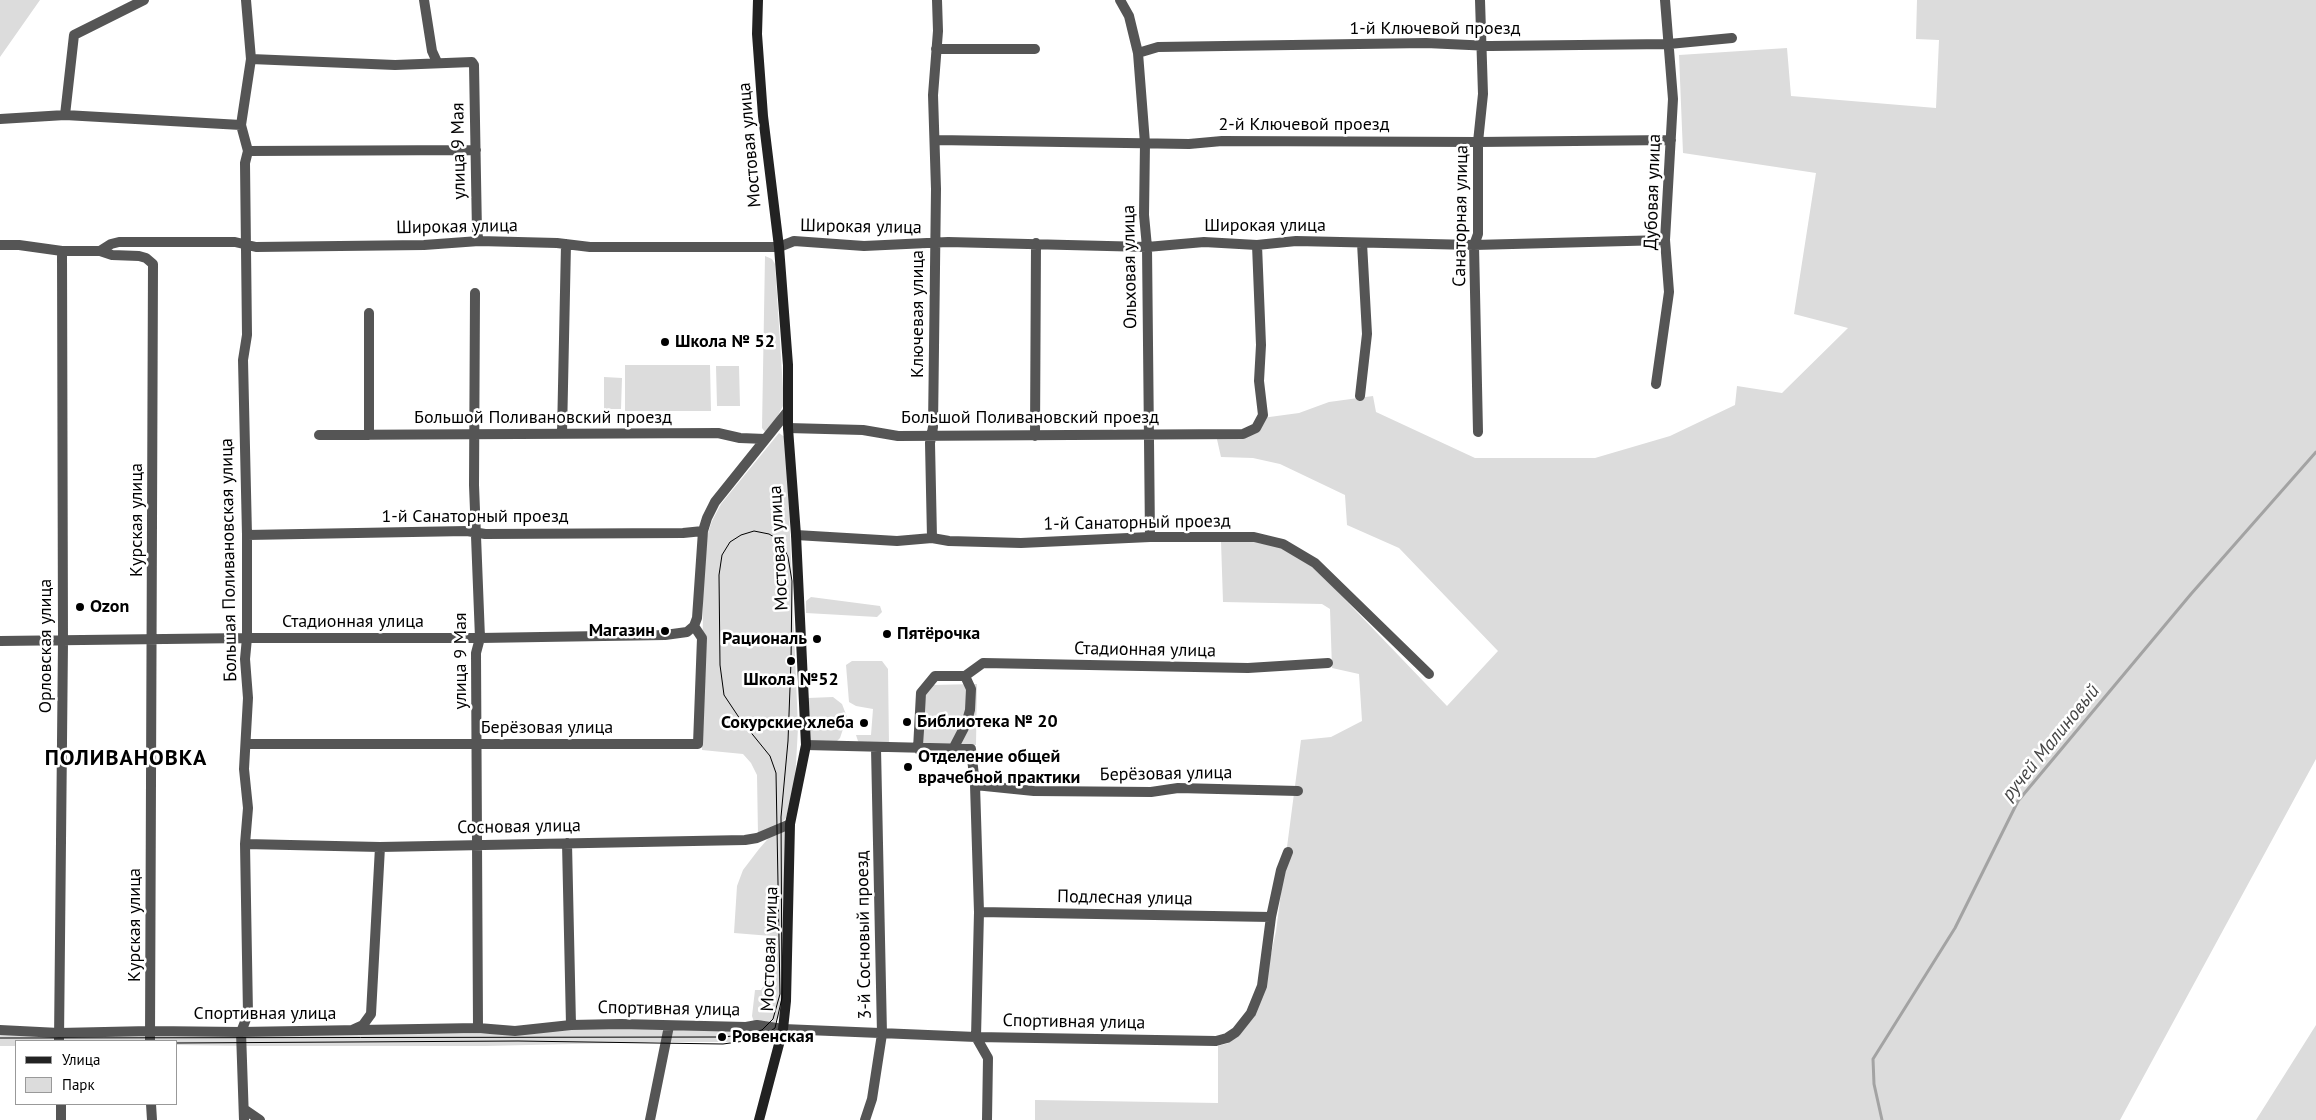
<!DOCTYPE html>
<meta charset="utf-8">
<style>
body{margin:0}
#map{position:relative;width:2316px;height:1120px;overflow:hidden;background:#fff;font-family:"PT Sans",sans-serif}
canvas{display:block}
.legend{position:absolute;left:15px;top:1040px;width:162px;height:65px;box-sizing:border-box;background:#fff;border:1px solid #999;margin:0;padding:6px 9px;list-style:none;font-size:15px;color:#000}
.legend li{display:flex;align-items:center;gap:10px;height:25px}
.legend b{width:25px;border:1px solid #999}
</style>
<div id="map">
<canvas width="2316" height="1120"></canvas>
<ul class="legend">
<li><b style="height:6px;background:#222"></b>Улица</li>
<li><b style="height:14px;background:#dcdcdc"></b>Парк</li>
</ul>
</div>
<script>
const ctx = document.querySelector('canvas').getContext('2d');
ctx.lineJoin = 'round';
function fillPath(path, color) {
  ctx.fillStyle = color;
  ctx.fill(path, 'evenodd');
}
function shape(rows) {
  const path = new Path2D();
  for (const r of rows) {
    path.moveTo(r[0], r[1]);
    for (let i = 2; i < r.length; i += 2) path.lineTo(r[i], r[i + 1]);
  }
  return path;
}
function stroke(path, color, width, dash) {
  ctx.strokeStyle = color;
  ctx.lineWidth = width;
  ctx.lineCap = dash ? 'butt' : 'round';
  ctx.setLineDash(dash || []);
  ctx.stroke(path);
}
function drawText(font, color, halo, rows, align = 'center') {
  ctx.font = font + ' "PT Sans",sans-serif';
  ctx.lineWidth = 5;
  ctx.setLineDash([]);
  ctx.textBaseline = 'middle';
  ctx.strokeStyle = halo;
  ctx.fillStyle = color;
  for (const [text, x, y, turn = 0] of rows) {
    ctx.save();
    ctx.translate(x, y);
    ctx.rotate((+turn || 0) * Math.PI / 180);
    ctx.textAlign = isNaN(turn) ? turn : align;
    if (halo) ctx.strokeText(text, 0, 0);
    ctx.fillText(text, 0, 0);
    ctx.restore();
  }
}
fillPath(shape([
 [0,0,40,0,0,57],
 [1917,0,2316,0,2316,759,2120,1120,1035,1120,1035,1100,1218,1103,1218,1046,1229,1043,1237,1036,1263,992,1276,931,1301,740,1331,737,1362,721,1359,674,1332,668,1330,609,1322,604,1223,602,1221,541,1254,542,1281,547,1310,563,1447,706,1498,651,1399,548,1347,525,1345,495,1280,464,1253,458,1221,457,1216,435,1243,436,1262,418,1299,413,1329,402,1373,396,1376,412,1475,458,1595,458,1670,436,1735,405,1737,386,1782,393,1848,328,1794,314,1816,173,1683,153,1679,55,1787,48,1791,96,1936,108,1939,40,1916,39],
 [765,256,772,259,775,264,784,404,776,419,765,432,762,428],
 [625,365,710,365,711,411,625,411],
 [716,366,739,366,740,406,717,406],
 [604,377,622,378,621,409,604,409],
 [779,433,786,438,798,728,795,781,786,818,782,822,758,835,757,775,751,763,743,754,702,750,703,590,707,536,712,521,721,504],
 [811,597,880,606,882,612,877,617,806,613,806,601],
 [852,661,882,661,888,669,889,745,862,745,858,741,856,735,871,735,873,709,856,706,849,702,846,665],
 [977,684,976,745,924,746,924,693,932,685],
 [833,697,842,704,847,717,840,738,834,744,811,740,808,698],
 [785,831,783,1001,781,1014,775,1023,754,1022,752,1016,755,990,761,990,767,981,767,975,772,973,771,936,734,933,737,886,743,870,759,849,773,833],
 [2316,1025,2316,1120,2256,1120],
 [572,1027,770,1029,774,1035,769,1042,661,1042,485,1046,246,1046,176,1045,176,1041,16,1041,16,1046,0,1046,0,1032,514,1034]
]), '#dcdcdc');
stroke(shape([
 [1882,1120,1874,1084,1873,1059,1955,928,2018,801,2191,594,2316,452]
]), '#a3a3a3', 3);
stroke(shape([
 [424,0,432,51,437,62],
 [1120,0,1129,16,1138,53,1145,143,1144,215,1147,247,1150,537],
 [936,49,1035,49],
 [1138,53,1158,47,1426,43,1491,46,1669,44,1732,38],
 [251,59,395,65,472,62,474,65,477,233,479,241],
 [65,115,74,35,144,0],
 [0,119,65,115,241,125],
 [936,140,1189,144,1222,141,1478,142,1671,140],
 [248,151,476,150],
 [0,245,19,245,62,251,100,251,111,244,119,242,235,242,256,247,424,245,479,241,557,243,590,247,779,247,794,241,864,246,948,242,1147,247,1204,242,1257,245,1296,241,1474,245,1665,240],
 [100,251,112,255,139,256,146,258,153,264,150,1041],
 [475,293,474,485,480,638,476,653,478,1028],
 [1656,384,1669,292,1665,240,1673,99,1665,0],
 [1360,396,1367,334,1362,243],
 [788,428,863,430,898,436,1243,434,1256,428,1263,415,1259,381,1261,345,1257,245],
 [1478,432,1474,245,1478,234,1478,142,1483,94,1480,0],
 [562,434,566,244],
 [319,435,718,433,740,438,765,439],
 [369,435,369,313],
 [1035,436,1036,243],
 [247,535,467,531,485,534,683,533,703,531],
 [796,535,897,541,932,538,949,541,1021,543,1150,537,1254,537,1283,544,1315,563,1429,674],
 [932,538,930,443,933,427,936,189,933,95,938,31,937,0],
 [0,641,247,638,480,638,665,635,687,632,694,626,697,618,703,531,707,518,715,502,788,411],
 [965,676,983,663,1248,668,1328,663],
 [247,744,698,744,702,638,694,626],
 [806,745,971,749,975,785,979,912,976,1037,988,1058,987,1120],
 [918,749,921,693,935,676,965,676],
 [953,749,966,724,970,710,971,689,965,676],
 [975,785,1034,791,1151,792,1178,788,1298,791],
 [567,843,571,1025],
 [245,844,380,847,745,840,757,838,790,824],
 [979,912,1271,917],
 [0,1030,59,1033,150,1031,241,1032,478,1028,515,1031,571,1025,621,1024,746,1027,757,1025,783,1029,976,1037,1216,1041,1227,1038,1236,1032,1251,1013,1262,986,1271,917,1281,870,1288,852],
 [352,1030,363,1025,371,1014,380,847],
 [59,1041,63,642,62,251],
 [61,1104,61,1120],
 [151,1104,152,1120],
 [244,1109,260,1120],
 [244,1120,241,1032,248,1014,245,844,248,808,244,769,248,698,245,659,247,638,247,535,243,360,247,335,245,163,248,151,241,125,251,59,246,0],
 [650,1120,669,1026],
 [865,1120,872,1099,882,1034,876,748]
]), '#555', 10);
stroke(shape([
 [758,0,757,34,763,116,779,247,788,365,788,428,796,535,806,745,790,824,786,1001,783,1029,759,1120]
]), '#222', 10);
stroke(shape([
 [0,1038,722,1037,744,1035,762,1030,773,1019,780,994,776,773,770,756,740,719,724,695,720,665,719,575,722,555,730,542,741,535,754,531,769,534,781,541,788,557,792,581,791,661,788,741,781,817,782,998,775,1028,759,1039,723,1044,518,1041,176,1043]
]), '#000', 1);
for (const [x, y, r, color] of [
 [665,342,5,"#000"],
 [80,607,5,"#000"],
 [665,631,5,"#000"],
 [887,634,5,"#000"],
 [817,639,5,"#000"],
 [791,661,5,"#000"],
 [907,722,5,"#000"],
 [864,723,5,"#000"],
 [908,767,5,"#000"],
 [722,1037,5,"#000"]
]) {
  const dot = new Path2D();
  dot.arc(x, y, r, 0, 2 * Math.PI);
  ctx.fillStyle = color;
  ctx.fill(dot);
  stroke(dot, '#fff', 2);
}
drawText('18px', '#000', '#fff', [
 ["1-й Ключевой проезд",1435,29],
 ["2-й Ключевой проезд",1304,125],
 ["Мостовая улица",750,145,-95],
 ["улица 9 Мая",459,151,-91],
 ["Дубовая улица",1653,192,-88],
 ["Санаторная улица",1461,216,-89],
 ["Широкая улица",1265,226],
 ["Широкая улица",457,227,-1],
 ["Широкая улица",861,227,1],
 ["Ольховая улица",1130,267,-91],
 ["Ключевая улица",918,314,-90],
 ["Большой Поливановский проезд",543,418],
 ["Большой Поливановский проезд",1030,418],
 ["1-й Санаторный проезд",475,517],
 ["Курская улица",137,520,-90],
 ["1-й Санаторный проезд",1137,523,-1],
 ["Мостовая улица",779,548,-93],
 ["Большая Поливановская улица",229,560,-91],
 ["Стадионная улица",353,622],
 ["Орловская улица",46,646,-90],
 ["Стадионная улица",1145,650,1],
 ["улица 9 Мая",461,661,-90],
 ["Берёзовая улица",547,728],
 ["Берёзовая улица",1166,774,-1],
 ["Сосновая улица",519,827,-1],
 ["Подлесная улица",1125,898,1],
 ["Курская улица",135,925,-90],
 ["3-й Сосновый проезд",864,935,-91],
 ["Мостовая улица",770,949,-88],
 ["Спортивная улица",669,1009,1],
 ["Спортивная улица",265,1014],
 ["Спортивная улица",1074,1022,1]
]);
drawText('bold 18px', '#000', '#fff', [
 ["Школа № 52",675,342],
 ["Ozon",90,607],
 ["Магазин",655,631,"right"],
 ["Пятёрочка",897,634],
 ["Рациональ",807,639,"right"],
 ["Школа №52",791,680,"center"],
 ["Библиотека № 20",917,722],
 ["Сокурские хлеба",854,723,"right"],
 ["Отделение общей",918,757],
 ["врачебной практики",918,778],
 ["Ровенская",732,1037]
], 'left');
drawText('italic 19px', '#444', '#fff', [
 ["ручей Малиновый",2051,743,-51]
]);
ctx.letterSpacing = '1px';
drawText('bold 22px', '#000', '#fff', [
 ["ПОЛИВАНОВКА",126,759]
]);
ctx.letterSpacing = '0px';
</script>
